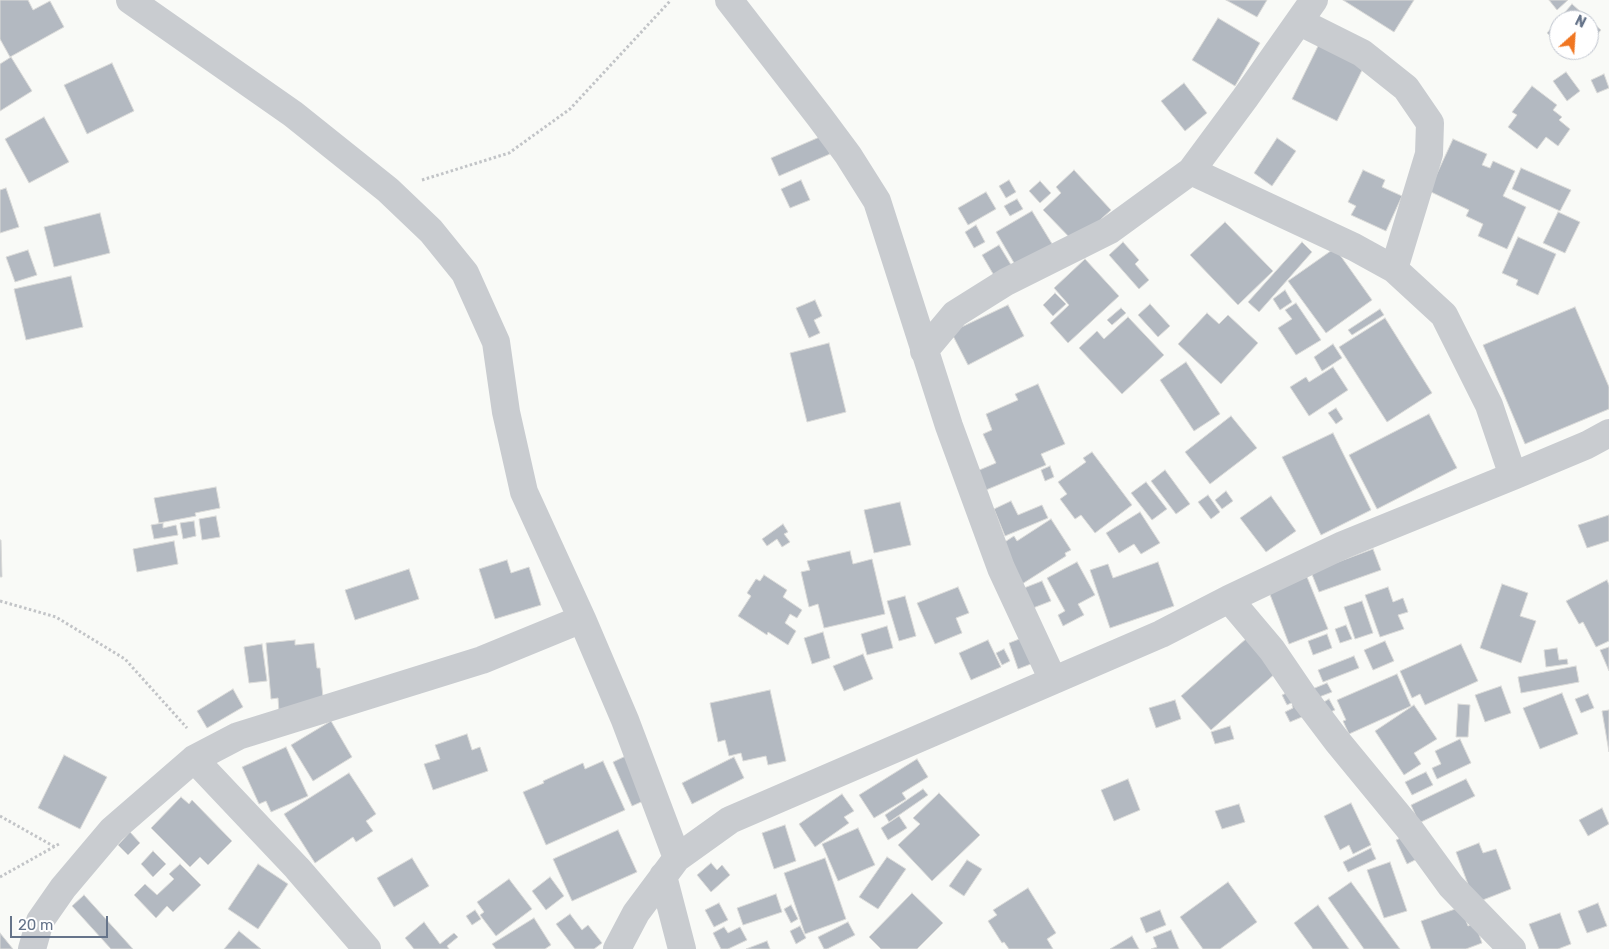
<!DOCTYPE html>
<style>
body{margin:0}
#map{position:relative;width:1609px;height:949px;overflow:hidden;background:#f9faf7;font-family:Rubik,sans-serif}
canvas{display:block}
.north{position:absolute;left:1549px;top:10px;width:50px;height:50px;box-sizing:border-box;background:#fff;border:1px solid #c2c7d0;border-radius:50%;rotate:26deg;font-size:14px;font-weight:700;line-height:20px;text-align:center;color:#66748a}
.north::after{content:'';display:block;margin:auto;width:18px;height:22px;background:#f07621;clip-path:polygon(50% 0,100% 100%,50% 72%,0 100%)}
.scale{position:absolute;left:10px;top:916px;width:98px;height:22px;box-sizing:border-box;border:2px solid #66748a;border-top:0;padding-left:6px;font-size:15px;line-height:18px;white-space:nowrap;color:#66748a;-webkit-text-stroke:4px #fff;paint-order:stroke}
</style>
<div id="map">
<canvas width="1609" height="949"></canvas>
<div class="north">N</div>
<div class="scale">20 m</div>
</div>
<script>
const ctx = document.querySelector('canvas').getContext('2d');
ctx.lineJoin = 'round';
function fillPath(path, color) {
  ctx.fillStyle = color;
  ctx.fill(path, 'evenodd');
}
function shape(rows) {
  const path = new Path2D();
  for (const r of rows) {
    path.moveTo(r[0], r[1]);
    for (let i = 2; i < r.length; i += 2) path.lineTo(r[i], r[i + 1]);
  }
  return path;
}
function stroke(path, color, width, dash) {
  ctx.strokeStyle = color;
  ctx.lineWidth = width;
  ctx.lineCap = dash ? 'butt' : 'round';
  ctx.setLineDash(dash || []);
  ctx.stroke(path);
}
const building = shape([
 [0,0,28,0,33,10,50,1,64,27,10,57,0,39,0,0],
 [1226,0,1267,0,1257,17,1226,0],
 [1343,0,1414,0,1394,32,1343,0],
 [1549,0,1568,0,1557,10,1549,0],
 [1572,4,1601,30,1589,44,1589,20,1559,20,1559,43,1547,33,1572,4],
 [1218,18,1260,43,1235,86,1192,60,1218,18],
 [1321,40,1366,62,1337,121,1292,99,1321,40],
 [11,57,32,91,0,111,0,64,11,57],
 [112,63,134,111,87,134,64,85,112,63],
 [1566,72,1580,91,1567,101,1553,81,1566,72],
 [1604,74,1609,88,1597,93,1591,80,1604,74],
 [1184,83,1207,113,1185,131,1161,101,1184,83],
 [1532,86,1557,105,1553,110,1562,117,1559,120,1570,129,1558,146,1546,137,1537,149,1508,127,1517,115,1512,112,1532,86],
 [44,117,69,162,29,183,5,139,44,117],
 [822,136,830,154,779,176,771,158,822,136],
 [1277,138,1296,151,1272,186,1254,173,1277,138],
 [1453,139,1487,154,1482,165,1490,168,1493,161,1515,171,1503,196,1526,207,1507,249,1478,236,1483,224,1466,216,1469,210,1429,191,1453,139],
 [1521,168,1571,190,1560,211,1512,189,1521,168],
 [1074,170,1111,210,1075,243,1043,210,1061,193,1056,187,1074,170],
 [1363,170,1385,180,1382,187,1402,196,1386,231,1351,215,1356,206,1348,202,1363,170],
 [801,180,810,200,790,208,781,189,801,180],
 [1009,180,1016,192,1006,198,999,186,1009,180],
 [1040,181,1051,193,1040,203,1029,191,1040,181],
 [6,188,19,227,0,233,0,190,6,188],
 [986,192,996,209,968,225,958,208,986,192],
 [1017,199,1023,209,1010,216,1004,206,1017,199],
 [1032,211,1054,247,1017,268,996,232,1032,211],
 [1558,212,1580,222,1565,253,1543,243,1558,212],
 [100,213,110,253,54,267,44,227,100,213],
 [1225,222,1273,271,1238,305,1190,255,1225,222],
 [976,225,985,242,974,248,965,232,976,225],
 [1518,237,1556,254,1538,295,1516,285,1518,280,1502,273,1518,237],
 [1123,242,1139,260,1135,264,1149,280,1139,289,1109,255,1123,242],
 [1302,242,1312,252,1259,312,1248,302,1302,242],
 [999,245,1016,273,999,284,982,255,999,245],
 [1335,248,1372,300,1326,333,1288,281,1335,248],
 [28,250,37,275,15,282,6,257,28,250],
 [1085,259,1119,296,1068,343,1050,323,1069,305,1054,288,1085,259],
 [71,276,83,327,26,340,14,289,71,276],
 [1285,290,1292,302,1280,310,1273,299,1285,290],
 [1055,293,1066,304,1053,316,1043,305,1055,293],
 [815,300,822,316,814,320,820,333,809,338,796,308,815,300],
 [1296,303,1321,340,1296,355,1278,328,1292,319,1285,310,1296,303],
 [1150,304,1170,326,1158,337,1138,315,1150,304],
 [1008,305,1024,336,968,365,951,332,1008,305],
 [1575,307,1609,387,1609,409,1525,444,1483,345,1575,307],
 [1121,308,1126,313,1112,325,1107,320,1121,308],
 [1380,309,1384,315,1352,335,1348,330,1380,309],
 [1207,313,1219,324,1228,315,1258,343,1221,384,1178,344,1207,313],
 [1128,317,1164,355,1122,394,1079,348,1097,331,1104,339,1128,317],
 [1385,318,1432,393,1387,422,1339,347,1385,318],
 [829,343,846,412,807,422,790,353,829,343],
 [1333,344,1342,358,1322,371,1314,357,1333,344],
 [1186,362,1220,414,1194,431,1160,380,1186,362],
 [1333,367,1348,390,1309,416,1290,387,1306,377,1309,382,1333,367],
 [1038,384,1065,444,1041,454,1046,465,986,490,977,471,996,463,983,434,992,430,986,414,1018,400,1015,394,1038,384],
 [1336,408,1343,419,1336,424,1328,413,1336,408],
 [1429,414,1457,468,1377,509,1349,455,1429,414],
 [1231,416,1257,448,1210,484,1185,452,1231,416],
 [1333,433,1371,510,1321,535,1282,457,1333,433],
 [1092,452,1132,505,1095,533,1081,515,1075,519,1060,499,1067,494,1058,482,1086,462,1083,458,1092,452],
 [1050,466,1054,477,1045,481,1041,470,1050,466],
 [1165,470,1190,504,1176,514,1151,481,1165,470],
 [1146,482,1167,509,1152,520,1131,493,1146,482],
 [216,487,220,508,195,513,196,516,159,523,154,498,216,487],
 [1226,491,1233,501,1222,509,1215,500,1226,491],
 [1208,495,1220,512,1211,519,1198,502,1208,495],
 [1271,496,1296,531,1266,552,1240,518,1271,496],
 [1011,501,1018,515,1042,505,1048,518,1005,536,994,509,1011,501],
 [900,502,911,545,874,553,864,510,900,502],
 [1140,512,1160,543,1141,554,1134,544,1119,553,1106,533,1140,512],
 [1609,515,1609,541,1587,548,1578,525,1609,515],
 [216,516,220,537,202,540,199,519,216,516],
 [1051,519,1071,550,1065,553,1066,556,1022,584,997,547,1014,536,1017,541,1051,519],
 [194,521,196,536,183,539,180,523,194,521],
 [163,523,163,528,176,525,178,535,154,539,151,525,163,523],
 [783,524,788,532,784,534,790,542,782,547,777,539,767,546,762,539,783,524],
 [0,540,1,540,2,577,0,577,0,540],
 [174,541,178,564,137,572,133,549,174,541],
 [1373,549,1381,570,1319,592,1311,572,1373,549],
 [850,551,853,564,872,559,885,614,824,628,818,604,809,607,801,572,810,570,807,561,850,551],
 [507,560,511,573,529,567,541,605,495,619,479,569,507,560],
 [1077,562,1095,595,1078,604,1084,615,1063,626,1058,615,1065,611,1047,578,1077,562],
 [1158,562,1174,606,1110,628,1090,570,1108,564,1113,578,1158,562],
 [409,569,419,599,355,620,345,590,409,569],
 [764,575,787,590,783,597,802,610,797,618,790,614,785,623,796,631,788,645,768,632,767,635,738,616,751,596,747,593,756,579,760,581,764,575],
 [1307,577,1328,629,1289,644,1269,592,1307,577],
 [1607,580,1609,585,1609,641,1596,647,1583,622,1579,624,1566,601,1607,580],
 [1042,581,1051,601,1033,608,1024,588,1042,581],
 [1502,584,1528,593,1520,616,1536,621,1521,663,1480,648,1502,584],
 [958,587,969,613,956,618,962,633,935,644,917,603,958,587],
 [1388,587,1393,602,1403,598,1408,612,1398,615,1404,629,1380,637,1365,595,1388,587],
 [905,596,916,636,899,641,887,601,905,596],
 [1362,601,1373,633,1355,639,1344,607,1362,601],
 [1346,625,1352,639,1340,643,1335,629,1346,625],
 [887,626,893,648,867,655,861,634,887,626],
 [823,632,830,658,812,664,804,638,823,632],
 [1327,634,1332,648,1313,655,1308,641,1327,634],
 [1022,638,1031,664,1018,669,1009,643,1022,638],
 [1247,638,1277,672,1211,730,1181,696,1247,638],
 [295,640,295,645,314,643,317,668,320,668,324,707,279,712,278,698,271,699,266,643,295,640],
 [988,640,1001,667,971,680,959,653,988,640],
 [1385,641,1394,661,1373,670,1364,650,1385,641],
 [262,644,267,681,249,683,244,647,262,644],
 [1461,644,1478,681,1425,705,1420,694,1412,698,1400,671,1461,644],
 [1609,647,1609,671,1600,650,1609,647],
 [1557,648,1559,660,1567,659,1568,664,1546,667,1544,650,1557,648],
 [1004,649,1010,661,1002,665,996,653,1004,649],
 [863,654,873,679,844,691,833,666,863,654],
 [1354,656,1359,668,1323,682,1318,670,1354,656],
 [1576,666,1579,682,1521,693,1518,677,1576,666],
 [1397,674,1411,706,1349,734,1343,721,1346,720,1337,700,1397,674],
 [1327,683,1332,692,1314,699,1310,690,1327,683],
 [1501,686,1511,713,1485,722,1475,695,1501,686],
 [233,689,243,707,207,728,197,711,233,689],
 [770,690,786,761,768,765,766,756,743,761,741,753,729,756,725,740,718,742,710,703,770,690],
 [1293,690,1297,700,1287,705,1282,695,1293,690],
 [1562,693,1578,734,1540,749,1523,708,1562,693],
 [1588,694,1594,708,1581,713,1575,699,1588,694],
 [1329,699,1335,710,1328,713,1322,703,1329,699],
 [1175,700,1181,719,1156,728,1149,708,1175,700],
 [1303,700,1309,714,1290,722,1285,712,1293,708,1292,705,1303,700],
 [1458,704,1470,705,1468,737,1456,737,1458,704],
 [1414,705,1437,739,1414,753,1421,764,1404,775,1375,731,1414,705],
 [1609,710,1609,752,1602,711,1609,710],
 [331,721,352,757,313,781,291,745,331,721],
 [1230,726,1234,739,1215,744,1211,732,1230,726],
 [467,734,472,750,480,747,488,771,433,790,424,764,440,759,435,745,467,734],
 [1460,739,1471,763,1437,779,1432,768,1441,764,1435,751,1460,739],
 [286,747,308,796,271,812,266,801,259,804,242,767,286,747],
 [630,754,650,798,632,806,613,762,630,754],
 [64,755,107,777,80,829,38,808,64,755],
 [734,757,744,778,692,804,682,783,734,757],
 [917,759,928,777,902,793,906,799,874,818,859,795,917,759],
 [603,761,625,810,546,845,523,792,544,783,543,781,583,763,585,769,603,761],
 [1426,772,1433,785,1412,795,1405,782,1426,772],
 [349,773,376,814,366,821,373,831,356,842,353,837,315,863,284,814,349,773],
 [1128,779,1140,810,1114,821,1101,790,1128,779],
 [1466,779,1475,796,1419,823,1411,805,1466,779],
 [923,789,928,795,889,822,885,815,923,789],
 [939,793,980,835,932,881,898,845,920,824,913,818,939,793],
 [842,794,854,811,844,817,849,823,815,847,799,824,842,794],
 [181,797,189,804,192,800,232,841,208,865,200,857,190,867,151,828,181,797],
 [1351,803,1371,845,1353,854,1349,845,1340,850,1324,816,1351,803],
 [1239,804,1245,822,1222,829,1215,811,1239,804],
 [1602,808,1609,824,1588,836,1579,820,1602,808],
 [899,816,907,828,888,840,881,828,899,816],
 [785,825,796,861,774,869,762,833,785,825],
 [858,828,875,865,838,881,822,844,858,828],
 [618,830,637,872,572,901,553,859,618,830],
 [130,832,140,843,128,855,118,845,130,832],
 [1408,835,1419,858,1407,864,1396,840,1408,835],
 [1479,843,1483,853,1496,849,1511,889,1475,903,1456,852,1479,843],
 [1371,848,1376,859,1348,872,1343,862,1371,848],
 [153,851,166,864,153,877,141,864,153,851],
 [887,857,906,869,878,909,859,897,887,857],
 [412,858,429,886,394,907,377,878,412,858],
 [825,858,846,919,805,934,784,873,825,858],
 [967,860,982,869,964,896,949,886,967,860],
 [1390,862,1407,911,1384,918,1367,870,1390,862],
 [711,863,717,870,722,865,730,875,711,892,697,875,711,863],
 [180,864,201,885,173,912,167,906,156,918,134,895,145,884,157,895,174,879,169,874,180,864],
 [258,864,288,884,258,929,228,909,258,864],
 [550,877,564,896,546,910,532,891,550,877],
 [509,879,532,909,496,936,480,915,484,912,477,902,509,879],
 [1228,882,1257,922,1220,949,1203,949,1180,917,1228,882],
 [1351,882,1400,949,1364,949,1328,898,1351,882],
 [1028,888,1056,933,1047,939,1053,949,1009,949,1004,942,1002,943,988,921,997,915,993,910,1028,888],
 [912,893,943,923,917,949,881,949,869,937,912,893],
 [776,894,782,912,743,925,737,908,776,894],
 [84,895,133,949,111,949,72,906,84,895],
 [719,903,728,920,714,927,705,910,719,903],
 [1598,903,1607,926,1587,933,1578,911,1598,903],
 [791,905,798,919,791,923,784,909,791,905],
 [1318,905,1349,949,1313,949,1294,923,1318,905],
 [1461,907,1468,926,1475,923,1482,943,1466,949,1431,949,1421,921,1461,907],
 [475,910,481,919,472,925,466,916,475,910],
 [1160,910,1166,925,1146,933,1140,918,1160,910],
 [1560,913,1571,944,1558,949,1539,949,1529,924,1560,913],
 [570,914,582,930,588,925,602,943,594,949,575,949,556,924,570,914],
 [534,918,551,945,545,949,496,949,492,944,534,918],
 [424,922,440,944,454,933,458,937,447,946,449,949,414,949,405,938,424,922],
 [848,922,855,935,827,949,824,949,818,937,848,922],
 [800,926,806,938,796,944,790,931,800,926],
 [724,927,728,933,740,927,747,940,728,949,721,949,713,933,724,927],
 [1171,930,1179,949,1151,949,1157,947,1153,937,1171,930],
 [239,931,261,949,224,949,239,931],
 [0,933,13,949,0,949,0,933],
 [1132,936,1139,949,1110,949,1132,936],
 [767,941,770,949,746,949,767,941]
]);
fillPath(building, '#b3b9c1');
stroke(building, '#dbdbd9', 1);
stroke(shape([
 [422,180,509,153,570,109,671,0],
 [0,601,56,617,125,659,187,728],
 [0,816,55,847],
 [0,877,59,844]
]), '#c2c4c7', 3, [2.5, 2.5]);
stroke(shape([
 [130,0,293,114,388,190,431,231,465,273,496,342,506,412,524,492,582,619,625,720,677,858],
 [729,0,819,116,848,155,877,201,949,426,1001,568,1053,680],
 [1300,22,1362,53,1406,88,1430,123,1429,154,1394,269],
 [1191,171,1354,247,1394,269,1444,315,1489,405,1513,476],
 [924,351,955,314,1006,282,1110,230,1191,171,1245,98,1314,0],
 [1229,599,1272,650,1306,700,1337,741,1411,831,1451,886,1512,949],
 [194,759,297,868,367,949],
 [663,876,682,949],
 [32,949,40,921,63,888,112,830,194,759,238,736,482,660,582,619],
 [617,949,636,913,677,858,730,820,1161,634,1229,599,1343,545,1513,476,1587,445,1609,433]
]), '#c9ccd0', 28);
</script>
